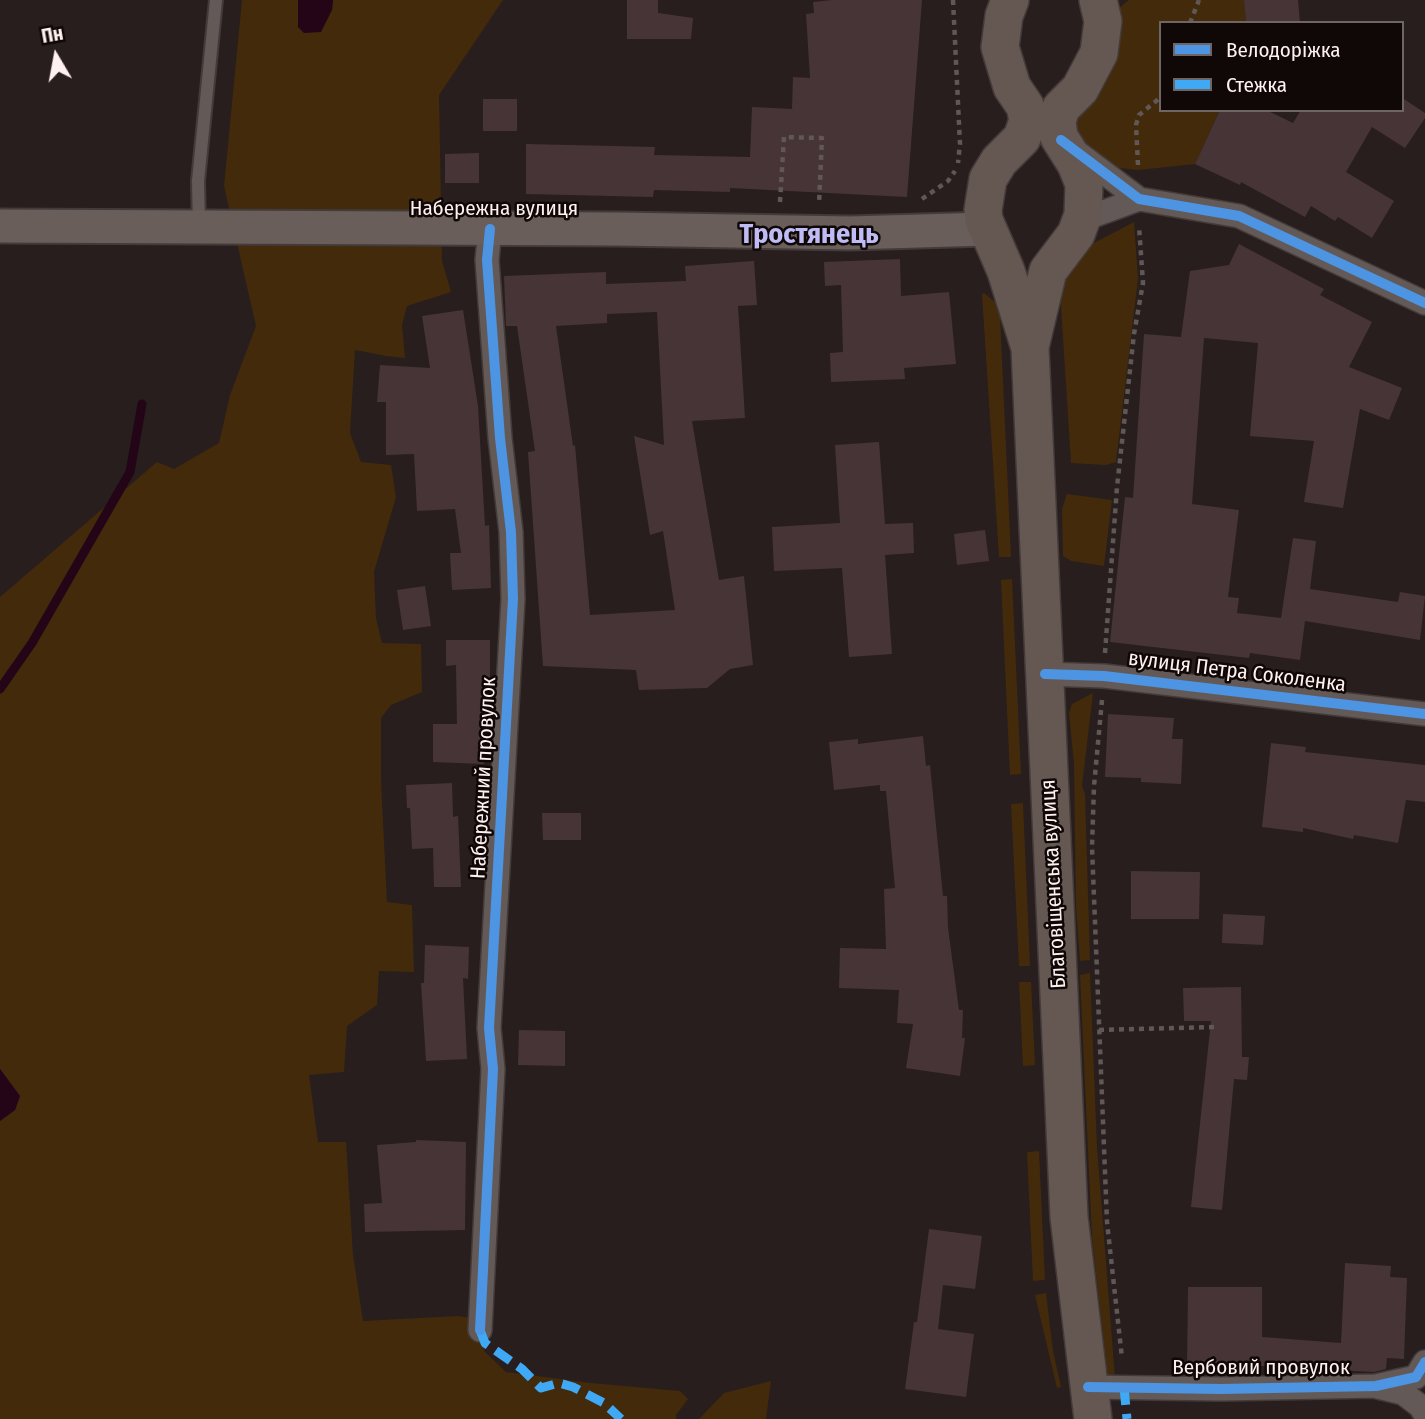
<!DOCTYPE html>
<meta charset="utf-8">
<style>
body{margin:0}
#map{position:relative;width:1425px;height:1419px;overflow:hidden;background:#281e1d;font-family:"Fira Sans Condensed",sans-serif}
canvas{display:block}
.legend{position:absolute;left:1159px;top:21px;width:245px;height:91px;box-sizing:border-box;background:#0f0807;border:2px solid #6f6564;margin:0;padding:9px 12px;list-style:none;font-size:21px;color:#fff1ef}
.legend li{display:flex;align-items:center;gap:14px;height:35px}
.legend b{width:35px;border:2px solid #6f6564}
.north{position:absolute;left:21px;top:21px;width:70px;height:70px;-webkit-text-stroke:5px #0f0807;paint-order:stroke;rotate:350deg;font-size:19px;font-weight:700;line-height:28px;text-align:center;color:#fff1ef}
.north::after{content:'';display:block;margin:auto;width:24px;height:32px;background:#fff1ef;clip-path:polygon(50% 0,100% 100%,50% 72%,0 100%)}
</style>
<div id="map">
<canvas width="1425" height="1419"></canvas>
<ul class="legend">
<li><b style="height:9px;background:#4d94e3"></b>Велодоріжка</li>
<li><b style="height:9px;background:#3fa9f5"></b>Стежка</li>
</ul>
<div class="north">Пн</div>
</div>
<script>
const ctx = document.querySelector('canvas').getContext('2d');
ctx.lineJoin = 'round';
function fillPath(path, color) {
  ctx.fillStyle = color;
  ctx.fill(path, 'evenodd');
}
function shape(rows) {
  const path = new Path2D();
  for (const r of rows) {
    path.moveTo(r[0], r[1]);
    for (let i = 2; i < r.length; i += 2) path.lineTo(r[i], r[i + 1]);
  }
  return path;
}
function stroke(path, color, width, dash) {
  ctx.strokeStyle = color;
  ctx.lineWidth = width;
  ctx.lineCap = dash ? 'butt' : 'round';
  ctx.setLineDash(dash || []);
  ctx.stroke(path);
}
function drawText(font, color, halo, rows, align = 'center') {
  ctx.font = font + ' "Fira Sans Condensed",sans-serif';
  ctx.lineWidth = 5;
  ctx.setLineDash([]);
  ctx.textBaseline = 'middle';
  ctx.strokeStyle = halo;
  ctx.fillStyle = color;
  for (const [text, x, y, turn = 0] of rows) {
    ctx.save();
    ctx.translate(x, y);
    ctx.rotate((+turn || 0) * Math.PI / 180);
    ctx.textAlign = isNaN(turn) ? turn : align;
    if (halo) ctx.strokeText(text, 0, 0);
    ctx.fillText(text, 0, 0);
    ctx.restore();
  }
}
fillPath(shape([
 [242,0,298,0,298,27,332,10,333,0,503,0,439,95,442,261,451,292,407,306,402,325,405,358,386,356,355,350,350,433,361,462,391,465,396,497,374,572,376,618,382,643,421,644,422,692,391,705,381,718,381,781,387,902,412,905,414,972,379,971,377,1005,347,1026,344,1072,309,1075,318,1142,346,1142,353,1255,363,1321,458,1316,490,1321,484,1351,506,1372,591,1383,680,1391,688,1399,676,1415,676,1419,0,1419,0,1121,15,1110,20,1096,0,1069,0,597,157,462,174,469,219,443,230,395,256,326,224,186],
 [1129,0,1244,0,1246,23,1161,23,1161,110,1220,110,1195,164,1138,170,1093,165,1057,128,1103,21],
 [1134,222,1138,279,1116,462,1106,465,1071,463,1059,275,1090,245],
 [984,293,995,302,1000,316,1011,557,999,557,982,294],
 [1067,494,1112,500,1104,566,1071,561,1063,556,1062,509],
 [1012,579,1021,774,1010,775,1001,580],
 [1093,693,1082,786,1085,794,1090,960,1080,961,1076,905,1074,764,1069,713,1072,704],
 [1023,803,1030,966,1019,966,1011,804],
 [1090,973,1097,1147,1115,1378,1108,1378,1092,1238,1080,975],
 [1019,982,1031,982,1035,1065,1023,1066],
 [1039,1151,1045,1280,1033,1281,1027,1152],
 [1046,1293,1053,1351,1061,1387,1057,1388,1035,1295],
 [771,1381,766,1419,699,1419,724,1393]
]), '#432a0b');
fillPath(shape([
 [298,0,333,0,332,10,321,32,304,33,298,27],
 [0,1069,20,1096,15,1110,0,1121]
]), '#240518');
stroke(shape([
 [0,689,32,643,130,472,142,404]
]), '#240518', 9);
fillPath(shape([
 [627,0,658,0,658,13,693,18,691,39,627,39],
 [832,0,922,0,907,197,730,188,730,192,654,190,653,197,526,194,526,144,655,147,654,155,750,157,752,107,792,109,793,77,810,78,806,14,814,13,813,2],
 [1244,0,1298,0,1300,23,1246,23],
 [483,99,517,99,517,131,483,131],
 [1404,99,1425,113,1425,118,1405,148,1372,127,1346,172,1394,201,1372,238,1338,217,1335,221,1311,206,1305,217,1241,182,1240,185,1195,164,1220,110,1266,110,1293,123,1301,110,1402,110],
 [479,153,479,183,445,183,445,154],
 [1239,244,1324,289,1320,295,1372,322,1349,367,1402,388,1389,420,1360,409,1343,508,1304,502,1314,441,1250,436,1258,343,1204,338,1192,504,1239,510,1228,597,1239,598,1237,613,1281,618,1293,538,1316,541,1310,589,1398,602,1400,592,1425,596,1420,640,1305,621,1300,660,1250,653,1249,658,1110,642,1125,497,1133,498,1144,334,1181,337,1190,271,1229,265],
 [900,259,901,296,949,292,956,364,904,368,905,379,831,382,830,353,843,352,841,285,825,286,824,262],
 [754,261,757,305,738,306,745,418,692,421,719,580,744,576,753,665,730,669,707,688,639,690,636,670,543,666,528,452,535,451,517,326,506,326,504,276,606,272,606,284,686,281,685,266],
 [657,312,664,445,634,436,650,535,663,531,675,610,590,615,575,445,573,446,556,326,607,323,607,314],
 [463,310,478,406,485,526,489,525,491,588,452,590,450,553,461,553,455,509,417,511,414,454,386,455,386,402,377,402,380,365,430,368,422,316],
 [879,442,885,524,913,523,914,553,885,555,892,654,849,657,842,568,774,571,772,527,840,523,835,445],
 [985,530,989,561,957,565,954,534],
 [425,586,431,626,403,630,397,590],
 [446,640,490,640,490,714,485,714,484,764,433,762,433,724,457,724,456,665,446,666],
 [1108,714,1174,718,1172,739,1183,739,1181,784,1141,782,1141,778,1105,777],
 [923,736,926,766,930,765,943,896,947,896,948,928,959,1010,963,1010,962,1038,965,1038,960,1076,906,1068,913,1024,897,1023,899,990,839,988,840,948,886,949,884,889,895,888,886,791,880,791,880,785,834,790,829,742,858,739,858,744],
 [1271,743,1306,747,1305,752,1425,765,1425,802,1406,800,1398,843,1354,835,1353,839,1303,828,1303,832,1262,827],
 [452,783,453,817,458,816,461,887,434,887,433,848,412,849,410,808,407,808,406,785],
 [542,813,581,813,581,840,543,840],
 [1131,871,1200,872,1199,919,1131,919],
 [1223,914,1265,916,1263,945,1222,943],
 [425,945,469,947,468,979,463,978,467,1059,426,1061,421,983,424,983],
 [1241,987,1242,1057,1249,1057,1247,1080,1234,1079,1222,1210,1191,1207,1211,1021,1184,1021,1183,988],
 [519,1030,565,1031,565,1066,518,1065],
 [416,1140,466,1142,465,1230,365,1232,364,1204,382,1203,377,1145,416,1142],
 [929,1229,982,1236,975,1289,943,1285,938,1329,974,1334,966,1397,905,1389,914,1322,917,1322],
 [1345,1263,1391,1266,1390,1277,1407,1278,1404,1359,1387,1358,1386,1369,1374,1372,1261,1366,1261,1372,1187,1371,1188,1287,1262,1287,1262,1337,1341,1343]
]), '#473437');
const service = shape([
 [199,226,198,181,216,0]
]);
const minor = shape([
 [1074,150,1139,199,1239,216,1425,303],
 [1082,220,1139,199],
 [1045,674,1104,676,1425,714],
 [480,1330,493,1069,489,1028,513,599,511,532,500,438,487,260,490,229],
 [1088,1387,1221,1389,1376,1386,1416,1377,1425,1362],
 [1378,1387,1403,1393,1420,1406,1425,1414]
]);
const secondary = shape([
 [0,226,618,229,850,233,987,229]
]);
const primary = shape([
 [1010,0,1004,16,1000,47,1012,87,1025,106,1028,120,1022,138,999,161,988,179,983,210,984,220,1006,271,1030,348,1069,1217,1093,1419],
 [1030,347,1048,271,1076,234,1083,215,1084,184,1076,164,1059,137,1057,121,1061,108,1080,89,1099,53,1103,21,1098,0]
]);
stroke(service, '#433b3a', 16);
stroke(minor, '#433b3a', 26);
stroke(secondary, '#433b3a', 37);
stroke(primary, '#433b3a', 40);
stroke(shape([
 [953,0,960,144,958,163],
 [1190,23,1199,0],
 [1138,165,1136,125,1139,115,1161,97],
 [922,199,948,181,955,171],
 [780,202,784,137,822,138,819,204],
 [1105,653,1117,487,1134,334,1143,283,1139,226],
 [1102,700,1094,786,1092,847,1107,1222,1122,1358],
 [1099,1030,1218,1027]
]), '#5f5856', 4.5, [5, 5]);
stroke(service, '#635a58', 12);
stroke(minor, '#635a58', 23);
stroke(secondary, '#695e5a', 33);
stroke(primary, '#655752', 37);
stroke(shape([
 [480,1330,485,1343,522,1369,541,1388,559,1383,573,1387,604,1403,621,1419],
 [1124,1387,1127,1419]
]), '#3fa9f5', 9, [18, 9]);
stroke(shape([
 [1061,140,1139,199,1239,216,1425,303],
 [1045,674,1104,676,1425,714],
 [480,1330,493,1069,489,1028,513,599,511,532,500,438,487,260,490,229],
 [1088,1387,1221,1389,1376,1386,1416,1377,1425,1362]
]), '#4d94e3', 10);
drawText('21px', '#fff1ef', '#0f0807', [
 ["Набережна вулиця",494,209],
 ["вулиця Петра Соколенка",1237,672,7],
 ["Набережний провулок",484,778,-87],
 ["Благовіщенська вулиця",1054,884,-93],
 ["Вербовий провулок",1261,1368]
]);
drawText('bold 28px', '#bfbcf5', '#0f0807', [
 ["Тростянець",809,235]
]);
</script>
